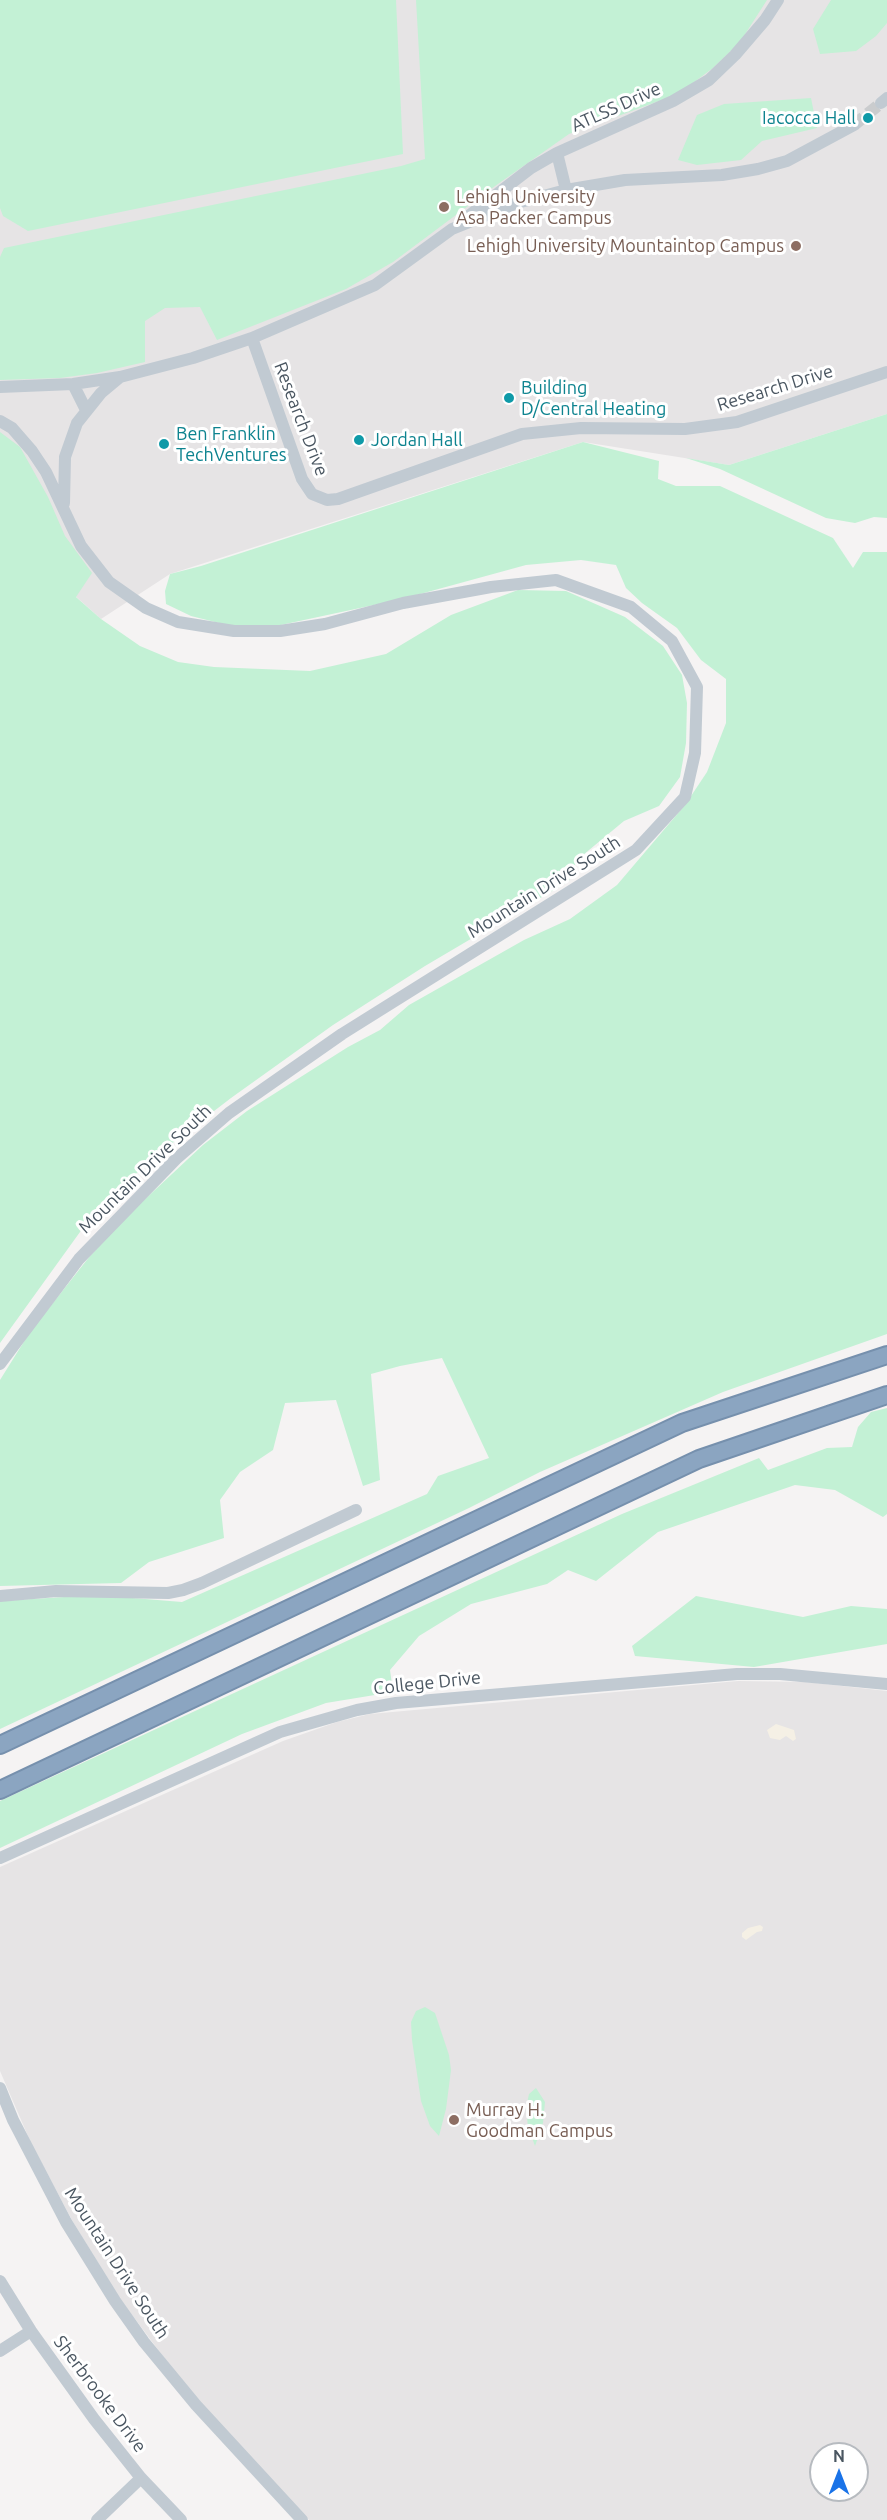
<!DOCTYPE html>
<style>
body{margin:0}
#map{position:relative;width:887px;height:2520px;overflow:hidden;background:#f5f3f3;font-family:Ubuntu,sans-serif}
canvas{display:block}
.north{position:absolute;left:809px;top:2442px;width:60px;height:60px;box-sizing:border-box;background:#fff;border:2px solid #b7bbc0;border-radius:50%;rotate:0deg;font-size:16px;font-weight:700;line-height:24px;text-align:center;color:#4a5661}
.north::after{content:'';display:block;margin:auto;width:21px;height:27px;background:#1a73e8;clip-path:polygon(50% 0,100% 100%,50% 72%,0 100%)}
</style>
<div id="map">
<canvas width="887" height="2520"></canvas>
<div class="north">N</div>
</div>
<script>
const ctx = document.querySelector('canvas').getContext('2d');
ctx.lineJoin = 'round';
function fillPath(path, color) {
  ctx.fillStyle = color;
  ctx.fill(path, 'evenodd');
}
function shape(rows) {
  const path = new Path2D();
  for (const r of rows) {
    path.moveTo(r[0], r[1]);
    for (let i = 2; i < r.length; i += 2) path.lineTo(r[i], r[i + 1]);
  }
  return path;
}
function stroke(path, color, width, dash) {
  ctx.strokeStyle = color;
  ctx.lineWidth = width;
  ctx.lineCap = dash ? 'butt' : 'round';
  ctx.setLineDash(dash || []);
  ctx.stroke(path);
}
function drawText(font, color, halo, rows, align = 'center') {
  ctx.font = font + ' Ubuntu,sans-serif';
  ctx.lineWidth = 6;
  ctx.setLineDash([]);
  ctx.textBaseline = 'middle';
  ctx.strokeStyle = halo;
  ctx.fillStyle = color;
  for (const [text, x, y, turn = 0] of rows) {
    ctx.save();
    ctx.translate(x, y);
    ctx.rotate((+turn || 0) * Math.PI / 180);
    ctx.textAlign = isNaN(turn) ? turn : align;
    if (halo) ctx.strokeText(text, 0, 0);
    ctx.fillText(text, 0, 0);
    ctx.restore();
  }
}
fillPath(shape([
 [0,0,887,0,887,414,729,465,583,442,170,574,101,619,63,585,0,595],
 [738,1681,806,1682,887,1691,887,2520,309,2520,200,2403,162,2355,118,2296,73,2222,31,2143,0,2071,0,1867,283,1741,337,1722,370,1714],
 [821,2454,857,2454,857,2490,821,2490]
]), '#e6e4e5');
fillPath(shape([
 [0,0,396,0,403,154,28,231,3,216,0,208],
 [416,0,767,0,740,42,713,68,678,94,569,134,488,191,393,262,346,289,217,340,200,307,165,308,145,321,145,362,97,373,60,378,0,380,0,257,4,248,401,166,425,159],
 [831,0,887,0,887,23,876,36,856,51,820,54,813,29],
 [811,98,817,128,762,141,741,160,697,165,678,160,697,115,724,104],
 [887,414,887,518,874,517,855,523,826,518,720,469,686,458,729,465],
 [0,432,20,447,48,497,65,536,92,573,76,597,101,619,140,646,178,662,214,667,310,671,386,654,451,615,518,590,566,591,625,617,663,646,682,675,687,703,686,743,680,777,659,806,624,821,577,860,569,881,425,966,333,1025,231,1098,162,1151,98,1207,0,1343],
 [583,442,659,461,658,479,676,486,720,486,833,538,853,568,863,552,887,552,887,1334,723,1392,540,1472,469,1508,0,1729,0,1601,96,1595,182,1602,427,1494,438,1476,489,1458,442,1358,400,1366,371,1374,380,1480,363,1486,336,1400,285,1403,273,1450,240,1472,220,1500,224,1538,149,1562,121,1583,0,1586,0,1380,30,1332,90,1256,126,1217,203,1145,247,1111,348,1047,380,1030,409,1005,524,940,570,919,617,885,685,805,707,772,726,723,726,679,701,660,677,628,642,603,626,588,616,565,581,560,526,565,402,599,276,626,231,626,191,616,166,604,165,591,170,574,201,566],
 [887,1408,887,1514,883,1517,835,1490,795,1485,658,1532,596,1581,568,1570,547,1584,471,1604,419,1636,390,1670,393,1692,326,1703,242,1734,0,1848,0,1801,622,1514,759,1458,768,1470,827,1448,852,1447,858,1427,871,1412],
 [696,1596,803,1617,851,1606,887,1609,887,1644,754,1667,635,1656,632,1646],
 [425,2007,435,2013,449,2055,451,2070,446,2109,439,2136,430,2126,421,2101,412,2040,411,2022,416,2011],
 [536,2088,545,2102,543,2123,535,2146,528,2127,526,2108,529,2094]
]), '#c3f1d5');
fillPath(shape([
 [776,1724,794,1730,796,1739,793,1741,786,1736,780,1740,770,1738,767,1730],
 [760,1925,763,1927,762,1931,757,1932,746,1940,742,1937,742,1933,748,1928]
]), '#f5f0e5');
stroke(shape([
 [854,125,881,103]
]), '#caccce', 12, [12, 6]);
const highway = shape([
 [0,1745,682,1423,887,1355],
 [0,1790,699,1459,887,1395]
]);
stroke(highway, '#7690ad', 20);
stroke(shape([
 [881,103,887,98],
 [557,153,566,190],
 [462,221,531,168,557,153,673,101,709,80,735,55,765,20,778,0],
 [252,338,302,479,312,494,327,500,338,499,522,434,581,428,685,429,737,422,887,372],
 [73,384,86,410],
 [0,387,73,384,120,377,193,358,252,338,375,285,452,229,517,203,566,190,625,180,722,175,758,169,787,161,854,125],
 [0,421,12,428,32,451,46,472,81,546,109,582,146,608,178,622,234,631,280,631,325,624,403,603,491,587,556,580,631,607,672,641,697,687,695,753,685,797,636,850,342,1034,229,1113,176,1159,79,1259,0,1364],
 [64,503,65,457,77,423,101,393,119,378],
 [0,1596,56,1591,168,1593,183,1590,202,1583,356,1510],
 [0,1858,280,1732,357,1710,396,1703,737,1674,780,1674,887,1684],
 [0,2088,13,2120,66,2222,115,2301,144,2342,196,2405,302,2520],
 [0,2281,31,2331,94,2419,141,2478,181,2520],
 [0,2351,31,2331],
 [97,2520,141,2478]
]), '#c1cad2', 12);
stroke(highway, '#8ba5c1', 16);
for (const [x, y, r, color] of [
 [868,118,6,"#0f9aa8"],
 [444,207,6,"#8d6e63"],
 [796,246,6,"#8d6e63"],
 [509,398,6,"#0f9aa8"],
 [359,440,6,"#0f9aa8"],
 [164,444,6,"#0f9aa8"],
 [454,2120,6,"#8d6e63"]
]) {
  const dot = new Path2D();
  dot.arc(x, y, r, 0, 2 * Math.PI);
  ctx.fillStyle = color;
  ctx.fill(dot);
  stroke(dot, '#fff', 2);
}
drawText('18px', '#4a5661', '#fff', [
 ["ATLSS Drive",616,107,-24],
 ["Research Drive",775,388,-17],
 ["Research Drive",301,419,69],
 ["Mountain Drive South",544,887,-32],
 ["Mountain Drive South",145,1169,-44],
 ["College Drive",427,1683,-6],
 ["Mountain Drive South",117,2263,57],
 ["Sherbrooke Drive",100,2394,53]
]);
drawText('18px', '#0d838f', '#fff', [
 ["Iacocca Hall",856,118,"right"],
 ["Building",521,388],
 ["D/Central Heating",521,409],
 ["Ben Franklin",176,434],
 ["TechVentures",176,455],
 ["Jordan Hall",371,440]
], 'left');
drawText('18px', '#785e54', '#fff', [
 ["Lehigh University",456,197],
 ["Asa Packer Campus",456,218],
 ["Lehigh University Mountaintop Campus",784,246,"right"],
 ["Murray H.",466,2110],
 ["Goodman Campus",466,2131]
], 'left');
</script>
